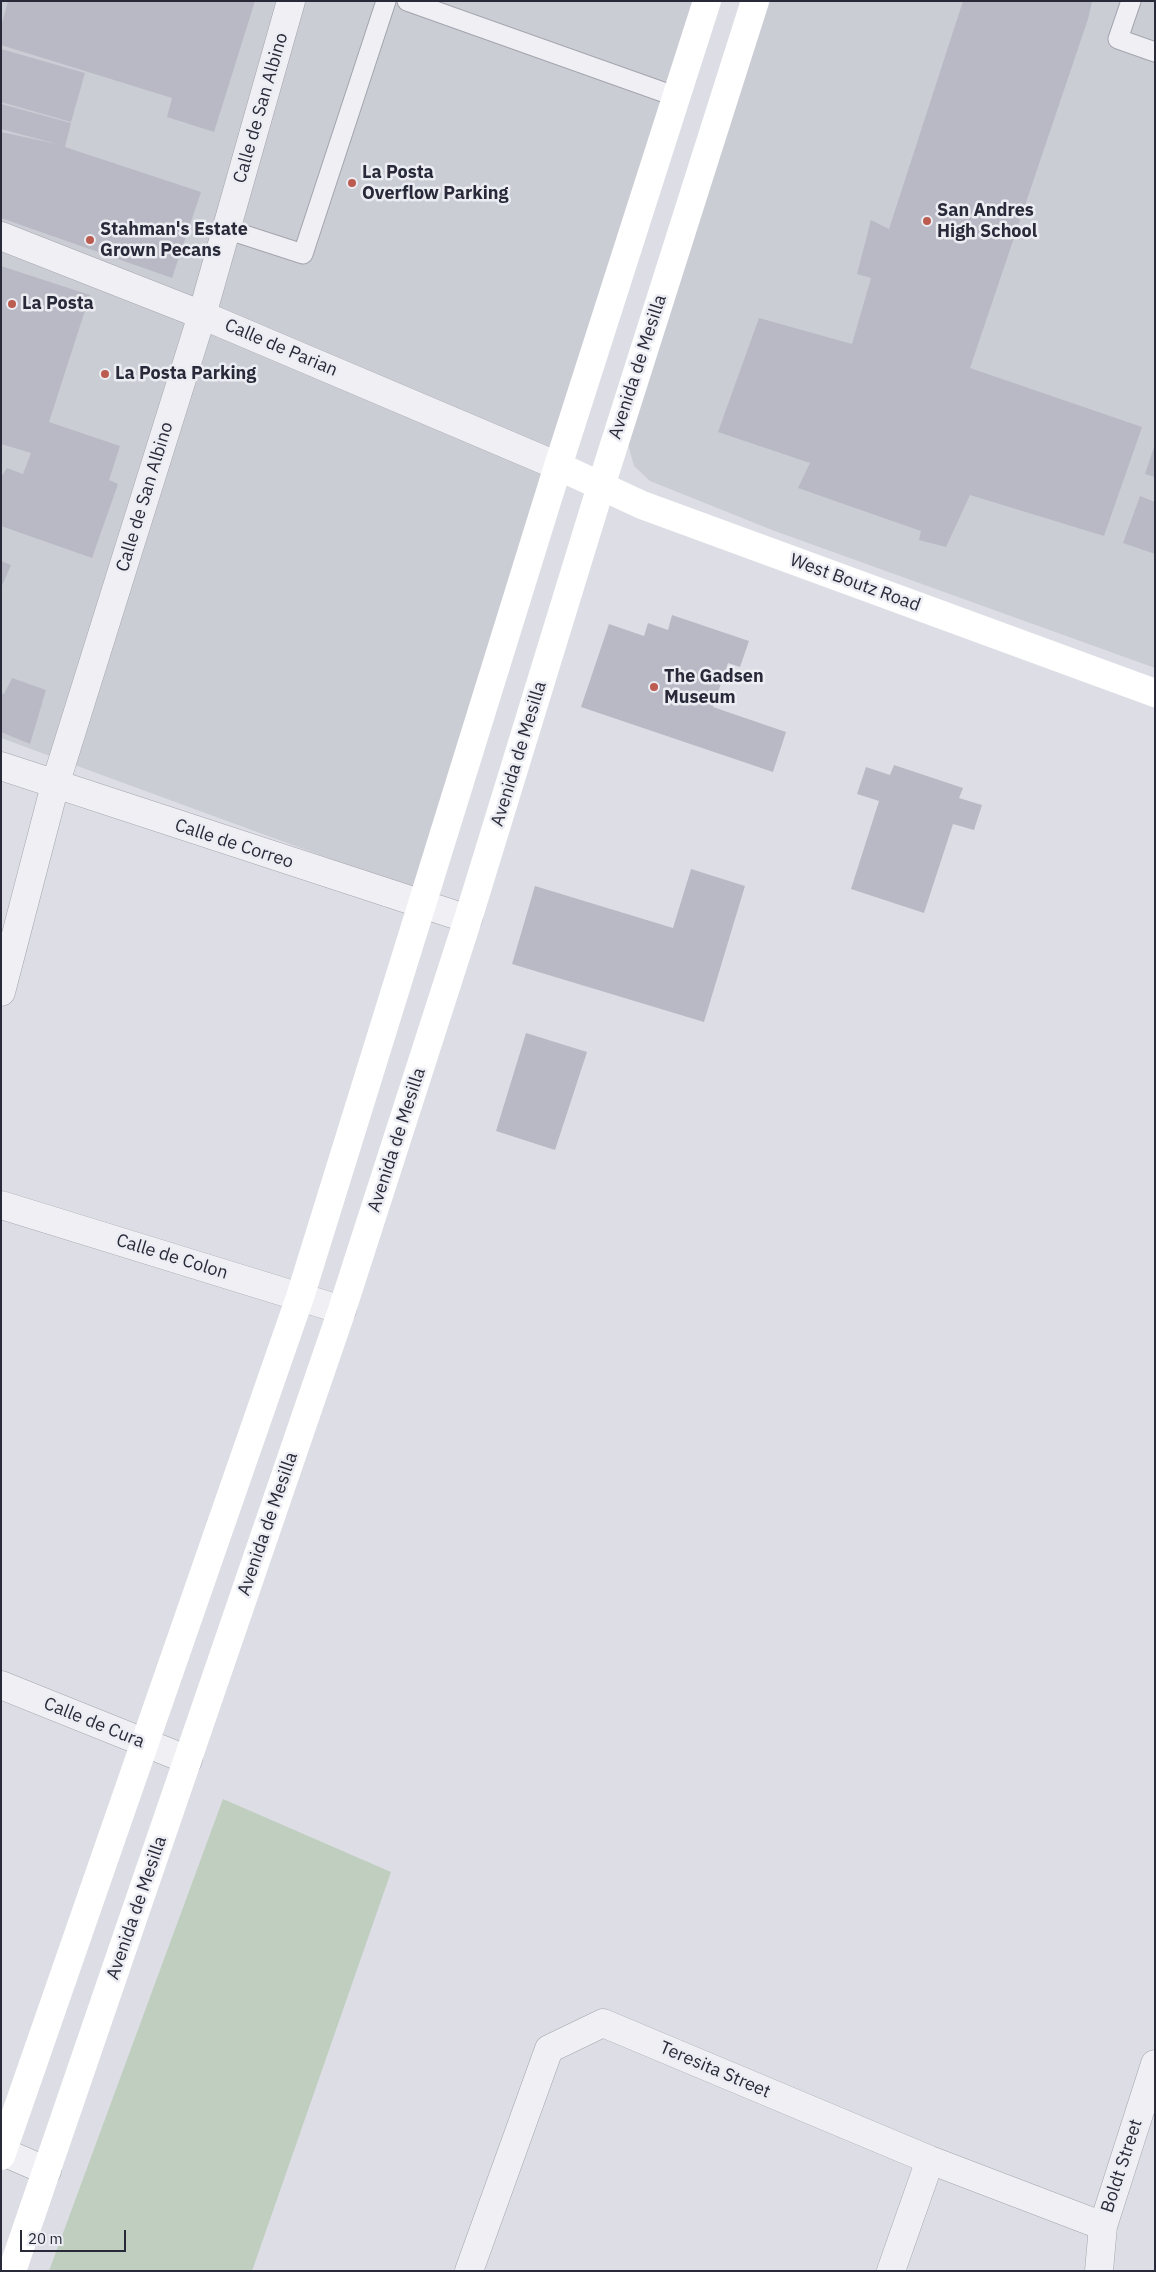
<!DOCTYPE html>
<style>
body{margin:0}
#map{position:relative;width:1156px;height:2272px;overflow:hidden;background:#dddee5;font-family:"IBM Plex Sans",sans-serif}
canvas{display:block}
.frame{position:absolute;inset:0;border:2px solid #282a39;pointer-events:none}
.scale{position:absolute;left:20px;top:2230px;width:106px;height:22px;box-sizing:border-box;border:2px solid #282a39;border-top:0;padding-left:6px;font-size:15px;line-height:18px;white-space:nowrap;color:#282a39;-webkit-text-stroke:4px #ecedf3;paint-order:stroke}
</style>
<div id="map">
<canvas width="1156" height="2272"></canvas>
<div class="frame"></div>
<div class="scale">20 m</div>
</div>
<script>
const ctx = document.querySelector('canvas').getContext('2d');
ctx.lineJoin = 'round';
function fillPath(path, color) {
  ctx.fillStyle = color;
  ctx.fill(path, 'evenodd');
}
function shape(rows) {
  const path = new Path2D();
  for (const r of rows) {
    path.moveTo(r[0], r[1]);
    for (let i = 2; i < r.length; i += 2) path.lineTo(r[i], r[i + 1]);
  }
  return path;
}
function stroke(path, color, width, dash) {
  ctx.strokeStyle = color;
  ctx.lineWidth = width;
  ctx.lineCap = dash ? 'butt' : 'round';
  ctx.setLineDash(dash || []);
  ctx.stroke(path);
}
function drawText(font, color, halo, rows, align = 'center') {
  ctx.font = font + ' "IBM Plex Sans",sans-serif';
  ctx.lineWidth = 5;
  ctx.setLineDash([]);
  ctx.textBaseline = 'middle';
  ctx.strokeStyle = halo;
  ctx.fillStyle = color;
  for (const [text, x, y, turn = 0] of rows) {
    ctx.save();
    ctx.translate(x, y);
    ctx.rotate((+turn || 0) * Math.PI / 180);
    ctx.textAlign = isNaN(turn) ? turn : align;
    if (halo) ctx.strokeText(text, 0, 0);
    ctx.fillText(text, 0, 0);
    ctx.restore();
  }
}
fillPath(shape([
 [1,1,696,1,415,890,1,738],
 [770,1,1155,1,1155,668,772,530,650,481,634,466,627,441]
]), '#cbcdd5');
fillPath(shape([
 [223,1799,391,1872,252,2271,49,2271]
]), '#bfcebf');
fillPath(shape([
 [8,1,255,1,214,132,167,117,172,98,1,45,1,27],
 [963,1,1092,1,1088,19,970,368,1142,427,1104,536,970,495,946,547,919,540,921,531,798,488,810,463,718,432,759,318,852,344,871,278,857,274,871,220,889,229],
 [1,49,85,73,71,122,1,102],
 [1,104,71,123,65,147,201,192,172,278,1,218,1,132,57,144,1,129],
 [1,266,90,295,49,422,120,446,109,480,118,484,92,558,1,526,1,477,7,468,23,474,31,453,1,444],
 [1154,447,1155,447,1155,477,1145,474],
 [1140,496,1155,502,1155,554,1123,543],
 [1,561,11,565,1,588],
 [672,615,749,641,740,667,728,663,713,707,786,732,773,772,581,707,609,624,644,636,648,623,668,630],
 [12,678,46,690,30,744,1,732,1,693,4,694],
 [894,765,963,788,959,798,982,805,974,830,953,824,924,913,851,889,879,801,857,794,866,767,890,775],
 [691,869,745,886,704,1022,512,964,535,886,673,928],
 [526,1033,587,1052,555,1150,496,1131]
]), '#b8b9c4');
const lane = shape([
 [407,1,677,97],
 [1131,1,1118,39,1155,52],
 [226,229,303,254,386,1]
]);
const street = shape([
 [1,236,202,315,558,466],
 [1,766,468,919],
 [1,992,55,785,202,315,291,1],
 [1,1205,342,1310],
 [1,1685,188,1760],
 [1,2151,47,2171],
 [469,2271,549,2049,603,2023,930,2160,1103,2226],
 [891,2271,930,2160],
 [1099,2271,1103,2226,1155,2064]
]);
stroke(lane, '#a3a4ae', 21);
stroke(street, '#a3a4ae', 29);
stroke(lane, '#efeff4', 19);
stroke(street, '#efeff4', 28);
stroke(shape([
 [558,466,642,505,1155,693],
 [1,2156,300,1297,558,466,707,1],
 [12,2271,342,1310,468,919,601,486,755,1]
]), '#fff', 28);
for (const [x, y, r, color] of [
 [352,183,5,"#bc5b4f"],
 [927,221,5,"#bc5b4f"],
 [90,240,5,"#bc5b4f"],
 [12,304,5,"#bc5b4f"],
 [105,374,5,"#bc5b4f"],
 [654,687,5,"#bc5b4f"]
]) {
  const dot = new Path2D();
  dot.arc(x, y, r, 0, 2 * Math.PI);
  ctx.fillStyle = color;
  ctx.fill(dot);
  stroke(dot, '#ecedf3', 2);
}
drawText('18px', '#282a39', '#ecedf3', [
 ["Calle de San Albino",261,108,-74],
 ["Calle de Parian",281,348,23],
 ["Avenida de Mesilla",638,367,-72],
 ["Calle de San Albino",145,497,-73],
 ["West Boutz Road",855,583,20],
 ["Avenida de Mesilla",519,754,-73],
 ["Calle de Correo",234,844,18],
 ["Avenida de Mesilla",397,1140,-72],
 ["Calle de Colon",172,1257,17],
 ["Avenida de Mesilla",268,1524,-71],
 ["Calle de Cura",94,1723,22],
 ["Avenida de Mesilla",137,1908,-71],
 ["Teresita Street",715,2070,23],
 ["Boldt Street",1122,2166,-72]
]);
drawText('bold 18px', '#282a39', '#ecedf3', [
 ["La Posta",362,173],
 ["Overflow Parking",362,194],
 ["San Andres",937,211],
 ["High School",937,232],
 ["Stahman's Estate",100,230],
 ["Grown Pecans",100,251],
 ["La Posta",22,304],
 ["La Posta Parking",115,374],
 ["The Gadsen",664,677],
 ["Museum",664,698]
], 'left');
</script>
